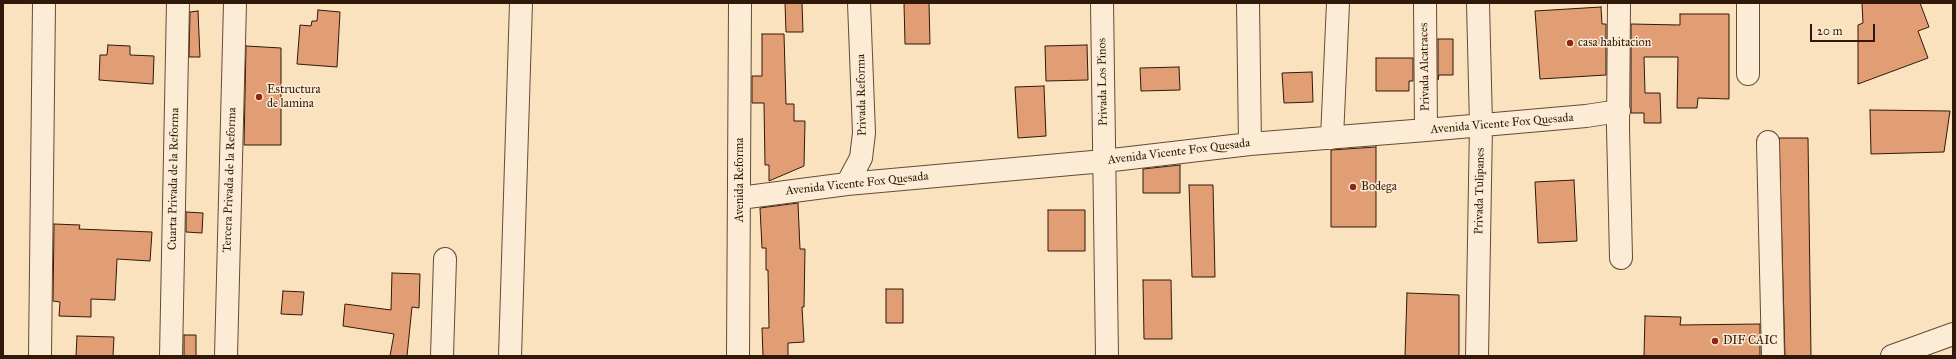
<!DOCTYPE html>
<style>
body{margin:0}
#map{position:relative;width:1956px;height:359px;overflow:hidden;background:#fbe2bf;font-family:"IM FELL Great Primer",serif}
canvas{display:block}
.frame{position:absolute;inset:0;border:4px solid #301908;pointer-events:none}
.scale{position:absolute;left:1810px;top:24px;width:65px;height:18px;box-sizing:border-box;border:2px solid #301908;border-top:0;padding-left:5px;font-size:12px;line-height:14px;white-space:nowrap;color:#301908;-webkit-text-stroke:3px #fcecd5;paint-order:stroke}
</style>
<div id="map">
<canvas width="1956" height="359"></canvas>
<div class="frame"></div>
<div class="scale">20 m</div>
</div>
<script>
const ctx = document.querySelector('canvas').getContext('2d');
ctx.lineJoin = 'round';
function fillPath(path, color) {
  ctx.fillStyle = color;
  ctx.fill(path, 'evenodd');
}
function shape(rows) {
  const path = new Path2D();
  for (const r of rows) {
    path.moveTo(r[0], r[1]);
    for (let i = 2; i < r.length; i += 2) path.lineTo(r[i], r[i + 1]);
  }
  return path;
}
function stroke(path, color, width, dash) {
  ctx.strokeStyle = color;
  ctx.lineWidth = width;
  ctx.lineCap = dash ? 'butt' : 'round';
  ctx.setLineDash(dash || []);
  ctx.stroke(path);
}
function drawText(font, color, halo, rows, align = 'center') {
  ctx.font = font + ' "IM FELL Great Primer",serif';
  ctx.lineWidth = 3;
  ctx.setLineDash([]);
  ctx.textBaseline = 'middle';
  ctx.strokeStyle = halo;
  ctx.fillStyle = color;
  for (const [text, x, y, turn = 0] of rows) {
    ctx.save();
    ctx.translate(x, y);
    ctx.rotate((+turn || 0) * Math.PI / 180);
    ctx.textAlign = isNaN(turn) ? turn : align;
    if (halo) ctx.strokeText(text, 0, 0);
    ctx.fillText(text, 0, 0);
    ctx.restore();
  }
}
const building = shape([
 [785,3,802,3,803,32,786,32,785,3],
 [904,3,929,3,930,44,905,44,904,3],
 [1862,3,1920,3,1929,27,1918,31,1928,58,1858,84,1858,25,1863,23,1862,3],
 [1601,7,1602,24,1606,24,1606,75,1540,79,1535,11,1601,7],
 [318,10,340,12,337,67,297,64,300,25,311,26,312,21,317,21,318,10],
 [198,11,200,57,189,57,190,12,198,11],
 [1680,14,1729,14,1729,99,1698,98,1697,108,1677,108,1678,57,1644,57,1645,93,1660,93,1661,123,1644,123,1644,113,1631,113,1631,24,1680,25,1680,14],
 [762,34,784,34,786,104,794,104,794,121,805,121,804,166,769,181,769,165,765,165,764,103,752,103,752,76,762,76,762,34],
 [1438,39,1453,39,1453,75,1439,75,1438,80,1438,39],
 [108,45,130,46,130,55,154,56,153,84,99,80,100,55,107,55,108,45],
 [1087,45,1088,80,1046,81,1045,46,1087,45],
 [246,46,281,48,281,145,244,145,246,46],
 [1376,58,1413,58,1413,81,1409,81,1409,91,1376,91,1376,58],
 [1179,67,1180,90,1141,91,1140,68,1179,67],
 [1312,72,1313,102,1284,103,1282,73,1312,72],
 [1044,86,1046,136,1018,138,1015,87,1044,86],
 [1870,110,1950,111,1944,152,1871,154,1870,110],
 [1779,138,1808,138,1811,356,1785,356,1779,138],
 [1376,147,1376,227,1331,227,1331,150,1376,147],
 [1180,165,1180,193,1143,193,1143,169,1180,165],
 [1574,180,1577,241,1538,243,1535,182,1574,180],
 [1189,185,1213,185,1215,277,1192,277,1189,185],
 [798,203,800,249,805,249,804,307,802,307,804,342,788,343,788,356,763,356,762,328,769,328,768,270,766,270,766,248,762,248,760,208,798,203],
 [1048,210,1085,210,1085,251,1048,251,1048,210],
 [186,212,203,213,202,233,186,232,186,212],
 [54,224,80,225,79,229,152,232,150,261,117,259,115,300,91,299,91,317,59,316,60,302,53,301,54,224],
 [392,273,420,274,419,308,412,307,407,356,390,356,394,334,343,326,345,304,391,310,392,273],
 [1143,280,1171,280,1172,339,1144,339,1143,280],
 [886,289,903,289,903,323,886,323,886,289],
 [283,291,304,292,302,315,281,314,283,291],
 [1407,293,1459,295,1459,356,1405,356,1407,293],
 [1645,316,1681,317,1680,325,1760,324,1760,356,1644,356,1645,316],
 [184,335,196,335,196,356,184,356,184,335],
 [77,336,114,337,113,356,76,356,77,336]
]);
fillPath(building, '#e19d74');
stroke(building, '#301908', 1);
const street = shape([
 [1102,3,1107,356],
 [1248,3,1250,144],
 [1425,3,1426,130],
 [1619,3,1618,128,1621,258],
 [1748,74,1748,3],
 [1332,138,1338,3],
 [1768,142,1773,356],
 [847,184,861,158,864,133,859,3],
 [740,198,847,184,1104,161,1250,144,1426,130,1586,116,1619,111],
 [40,356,44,3],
 [171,356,178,3],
 [226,356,235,3],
 [442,356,445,259],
 [510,356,521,3],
 [738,356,740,3],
 [1477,356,1481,125,1478,3],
 [1892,356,1953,334]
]);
stroke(street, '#634b36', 24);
stroke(street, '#fcecd5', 22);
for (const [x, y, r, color] of [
 [1570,43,4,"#8f2418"],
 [259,97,4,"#8f2418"],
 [1353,187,4,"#8f2418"],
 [1715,341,4,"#8f2418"]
]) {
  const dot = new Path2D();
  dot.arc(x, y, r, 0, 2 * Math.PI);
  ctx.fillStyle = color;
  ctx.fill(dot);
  stroke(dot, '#fcecd5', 1.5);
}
drawText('12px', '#301908', '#fcecd5', [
 ["casa habitacion",1578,43],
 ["Estructura",267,90],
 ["de lamina",267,104],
 ["Bodega",1361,187],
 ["DIF CAIC",1723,341]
], 'left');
drawText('12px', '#301908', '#fcecd5', [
 ["Privada Alcatraces",1425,67,-91],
 ["Privada Los Pinos",1103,82,-91],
 ["Privada Reforma",862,95,-91],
 ["Avenida Vicente Fox Quesada",1502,124,-5],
 ["Avenida Vicente Fox Quesada",1179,152,-7],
 ["Cuarta Privada de la Reforma",174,179,-89],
 ["Tercera Privada de la Reforma",230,180,-88],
 ["Avenida Reforma",740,180,-90],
 ["Avenida Vicente Fox Quesada",857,184,-6],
 ["Privada Tulipanes",1480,191,-89]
]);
</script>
